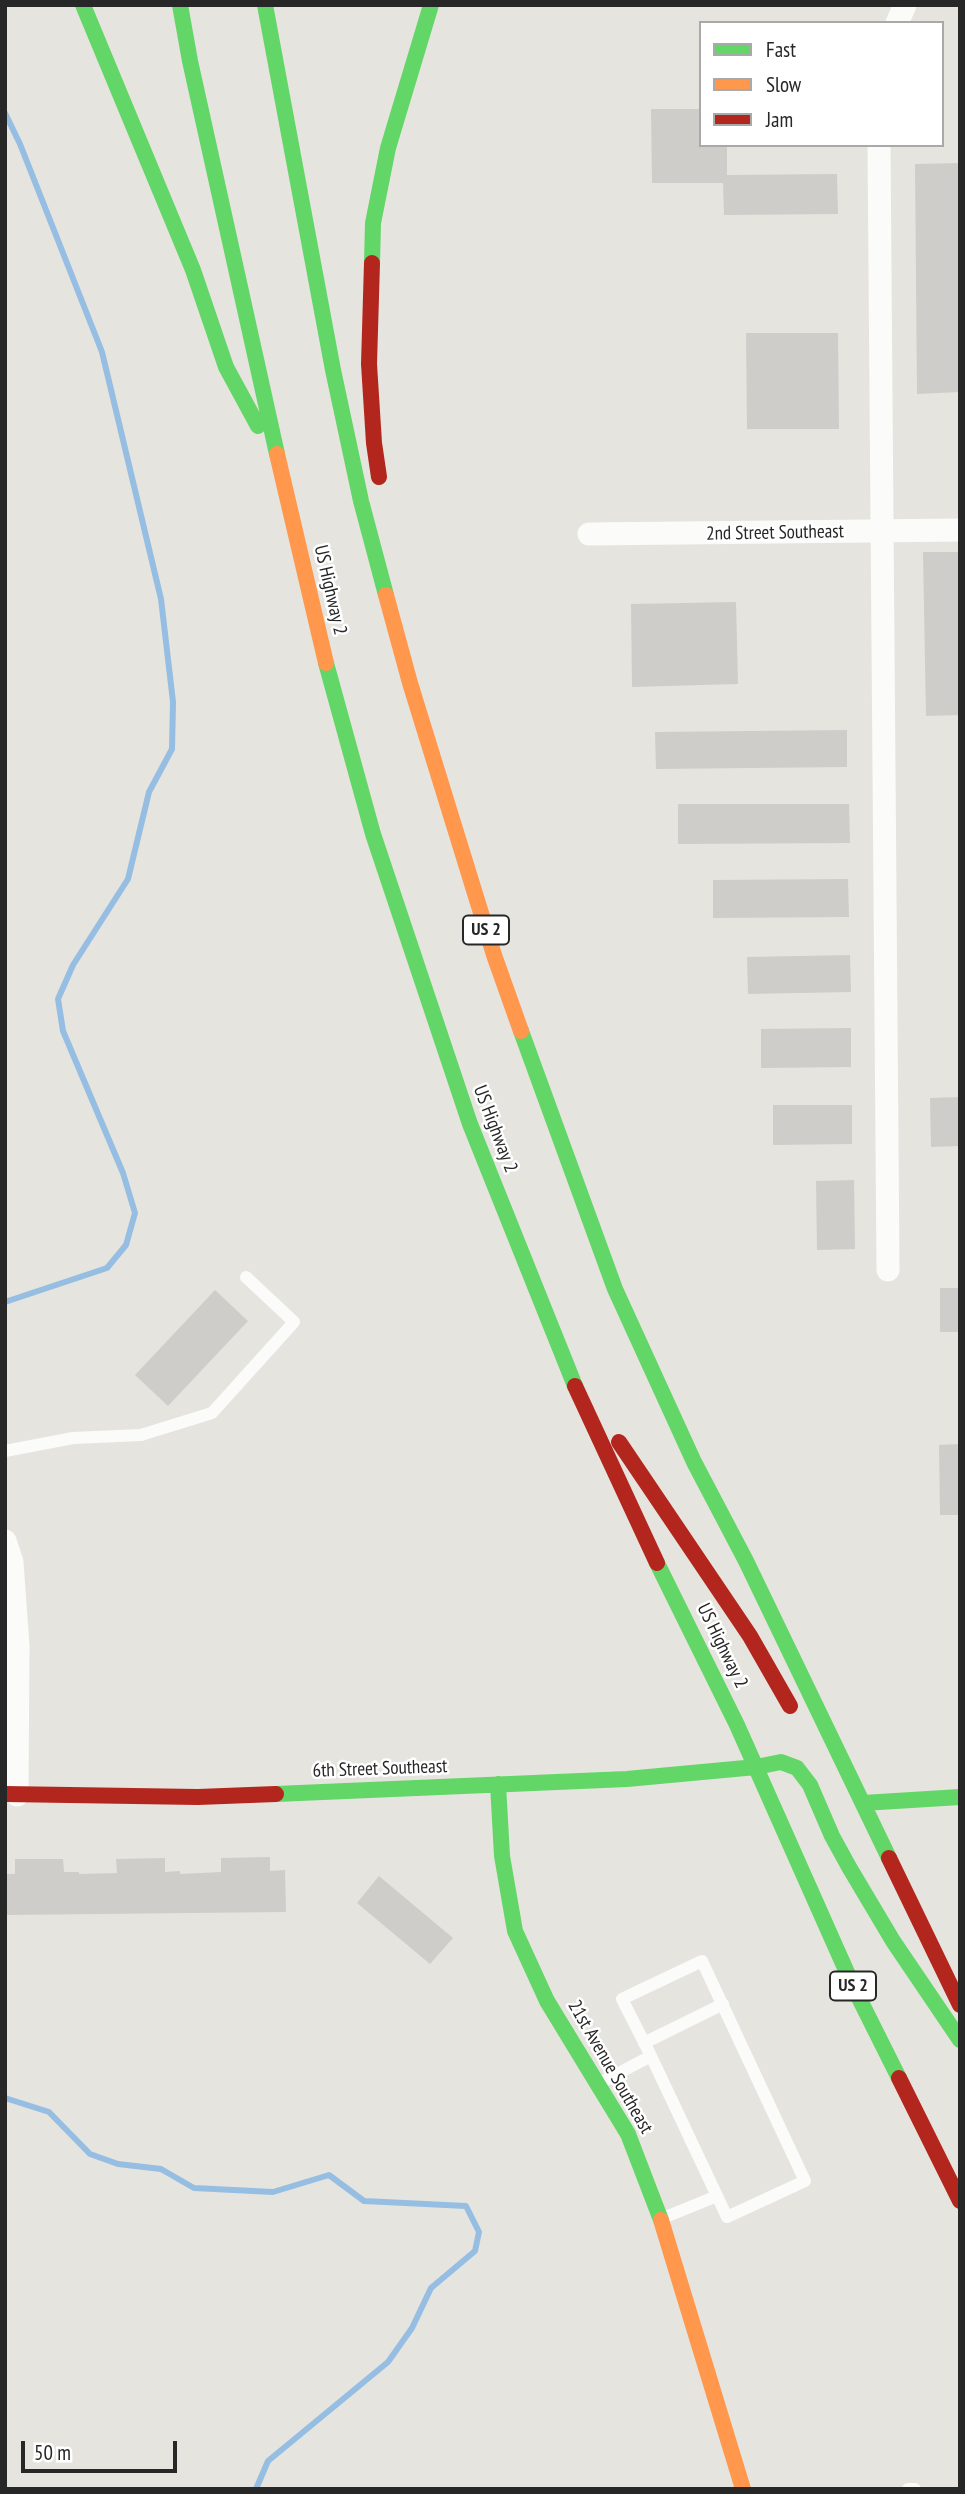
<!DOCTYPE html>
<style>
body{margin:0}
#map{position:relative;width:965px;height:2494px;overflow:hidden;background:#e6e4de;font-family:"PT Sans Narrow",sans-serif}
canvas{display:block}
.frame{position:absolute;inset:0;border:7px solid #272727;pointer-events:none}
.legend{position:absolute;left:699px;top:21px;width:245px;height:126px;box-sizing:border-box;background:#fff;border:2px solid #a9a9a9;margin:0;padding:9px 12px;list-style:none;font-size:21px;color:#272727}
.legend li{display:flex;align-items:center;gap:14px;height:35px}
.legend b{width:35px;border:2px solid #a9a9a9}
.scale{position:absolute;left:21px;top:2441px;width:156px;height:32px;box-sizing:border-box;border:4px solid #272727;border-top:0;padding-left:9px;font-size:21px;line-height:24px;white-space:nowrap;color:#272727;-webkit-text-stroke:5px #fff;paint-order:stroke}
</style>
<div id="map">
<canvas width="965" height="2494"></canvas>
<div class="frame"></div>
<ul class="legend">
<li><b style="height:9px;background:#63d668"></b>Fast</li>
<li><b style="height:9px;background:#ff974d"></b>Slow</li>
<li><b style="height:9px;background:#b3261e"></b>Jam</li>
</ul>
<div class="scale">50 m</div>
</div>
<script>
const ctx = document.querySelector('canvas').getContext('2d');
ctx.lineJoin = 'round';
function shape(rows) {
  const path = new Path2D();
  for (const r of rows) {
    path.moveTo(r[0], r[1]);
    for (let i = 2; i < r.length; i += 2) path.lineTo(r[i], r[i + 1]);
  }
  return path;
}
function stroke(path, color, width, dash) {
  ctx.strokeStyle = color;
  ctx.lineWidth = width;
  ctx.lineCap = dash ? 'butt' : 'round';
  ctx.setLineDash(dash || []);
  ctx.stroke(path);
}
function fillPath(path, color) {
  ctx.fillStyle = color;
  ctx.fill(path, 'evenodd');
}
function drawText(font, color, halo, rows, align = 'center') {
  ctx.font = font + ' "PT Sans Narrow",sans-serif';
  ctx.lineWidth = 5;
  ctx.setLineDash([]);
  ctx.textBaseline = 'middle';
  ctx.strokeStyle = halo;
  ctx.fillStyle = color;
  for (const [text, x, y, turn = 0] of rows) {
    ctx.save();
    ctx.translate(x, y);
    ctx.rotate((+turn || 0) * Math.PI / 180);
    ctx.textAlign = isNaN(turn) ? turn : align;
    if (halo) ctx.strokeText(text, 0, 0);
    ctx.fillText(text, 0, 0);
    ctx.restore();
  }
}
stroke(shape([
 [5,113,20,144,102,352,161,599,173,702,172,749,149,792,128,879,73,965,58,999,63,1031,123,1173,135,1213,126,1245,107,1268,5,1302],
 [5,2098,49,2112,90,2154,118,2164,161,2169,194,2188,273,2192,329,2175,364,2201,466,2206,479,2232,475,2251,431,2288,412,2328,388,2362,268,2461,256,2489]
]), '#96bee3', 6);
fillPath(shape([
 [651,109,701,109,701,145,727,145,727,175,837,174,838,214,724,215,723,183,652,183],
 [960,163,960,392,917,394,915,164],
 [746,333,838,333,839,429,747,429],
 [923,552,960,552,960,715,926,716],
 [736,602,738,684,632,687,631,604],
 [847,730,847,767,656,769,655,732],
 [678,804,849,804,850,843,678,844],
 [848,879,849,917,713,918,713,880],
 [850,955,851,992,748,994,747,957],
 [851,1028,851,1067,761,1068,761,1029],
 [960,1097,960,1146,931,1147,930,1098],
 [773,1105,852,1105,852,1144,773,1145],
 [854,1180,855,1249,817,1250,816,1181],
 [940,1288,960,1288,960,1332,940,1332],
 [215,1290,248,1321,168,1406,135,1375],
 [960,1444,960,1515,940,1515,939,1445],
 [270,1857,270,1871,285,1870,286,1912,5,1915,5,1874,15,1874,15,1859,63,1859,64,1872,79,1872,79,1874,117,1873,116,1859,165,1858,165,1872,180,1871,180,1874,221,1872,221,1858],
 [379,1876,453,1938,430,1964,357,1903]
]), '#cfcdc9');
stroke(shape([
 [5,1451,73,1438,141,1435,212,1413,294,1322,246,1277],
 [644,2043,723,2004],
 [598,2084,651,2056,727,2217,805,2181,702,1961,622,1999,651,2056],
 [663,2218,717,2196],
 [908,2489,915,2489]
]), '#fbfbfa', 12);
stroke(shape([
 [897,23,905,5],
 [879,145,888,1270],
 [589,534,960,530],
 [5,1541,12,1562,18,1646,17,1795]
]), '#fbfbfa', 23);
stroke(shape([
 [83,5,193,270,226,367,258,426],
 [180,5,190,61,277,454],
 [265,5,333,370,361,501,386,595],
 [372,263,373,223,388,148,431,5],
 [326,663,373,834,470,1124,575,1386],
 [521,1031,615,1289,694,1462,746,1561,889,1858],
 [657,1563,737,1725,853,1986,899,2078],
 [756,1767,781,1762,797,1768,810,1785,832,1836,849,1867,893,1941,960,2040],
 [498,1784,502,1856,515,1931,547,2001,628,2134,661,2220],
 [276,1794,627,1779,756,1767],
 [863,1803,960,1797]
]), '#63d668', 16);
stroke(shape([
 [277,454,326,663],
 [386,595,410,683,494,955,521,1031],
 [661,2220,743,2489]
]), '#ff974d', 16);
stroke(shape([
 [372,263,369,364,374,443,379,477],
 [575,1386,657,1563],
 [619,1442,750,1636,790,1706],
 [5,1794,198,1797,276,1794],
 [889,1858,960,2005],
 [899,2078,960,2201]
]), '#b3261e', 16);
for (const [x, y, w] of [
 [486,930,46],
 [853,1986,46]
]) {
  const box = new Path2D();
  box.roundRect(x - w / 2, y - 14.5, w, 29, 5);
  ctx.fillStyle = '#fff';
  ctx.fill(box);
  stroke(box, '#272727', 2);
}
drawText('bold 18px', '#272727', null, [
 ["US 2",486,930],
 ["US 2",853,1986]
]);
drawText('19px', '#272727', '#fff', [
 ["2nd Street Southeast",775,533,-1],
 ["US Highway 2",330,590,77],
 ["US Highway 2",495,1129,69],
 ["US Highway 2",722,1646,64],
 ["6th Street Southeast",380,1769,-2],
 ["21st Avenue Southeast",610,2067,60]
]);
</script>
